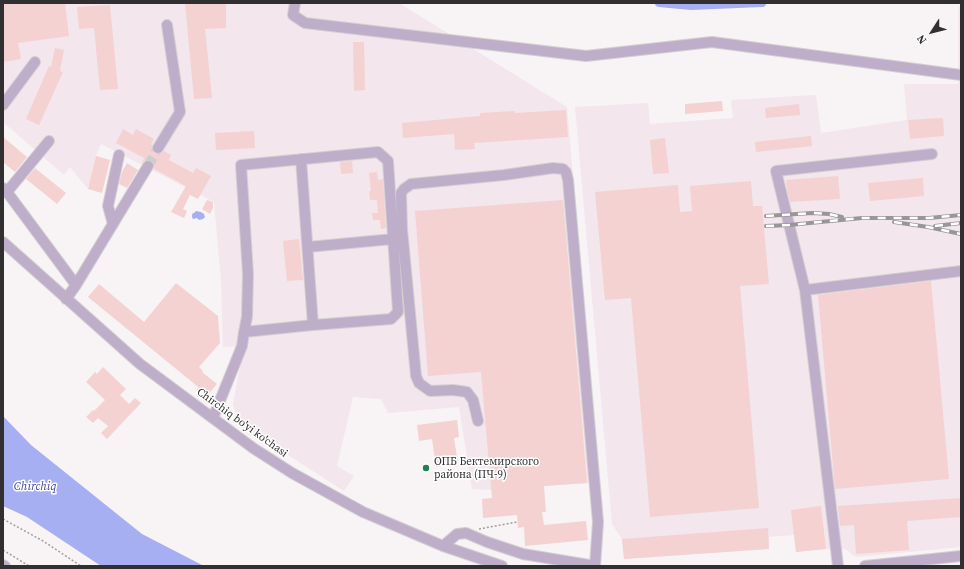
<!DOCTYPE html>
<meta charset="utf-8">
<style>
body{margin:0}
#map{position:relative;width:964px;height:569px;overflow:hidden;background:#f8f3f5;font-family:"Source Serif 4",serif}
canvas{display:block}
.frame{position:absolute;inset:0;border:4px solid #312f30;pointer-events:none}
.north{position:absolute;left:912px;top:12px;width:40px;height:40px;-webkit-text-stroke:3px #fff;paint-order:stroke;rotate:234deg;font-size:11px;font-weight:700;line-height:16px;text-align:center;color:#312f30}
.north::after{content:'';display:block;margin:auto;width:14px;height:18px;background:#312f30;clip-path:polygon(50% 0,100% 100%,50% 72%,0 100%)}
</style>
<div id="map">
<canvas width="964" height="569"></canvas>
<div class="frame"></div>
<div class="north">N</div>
</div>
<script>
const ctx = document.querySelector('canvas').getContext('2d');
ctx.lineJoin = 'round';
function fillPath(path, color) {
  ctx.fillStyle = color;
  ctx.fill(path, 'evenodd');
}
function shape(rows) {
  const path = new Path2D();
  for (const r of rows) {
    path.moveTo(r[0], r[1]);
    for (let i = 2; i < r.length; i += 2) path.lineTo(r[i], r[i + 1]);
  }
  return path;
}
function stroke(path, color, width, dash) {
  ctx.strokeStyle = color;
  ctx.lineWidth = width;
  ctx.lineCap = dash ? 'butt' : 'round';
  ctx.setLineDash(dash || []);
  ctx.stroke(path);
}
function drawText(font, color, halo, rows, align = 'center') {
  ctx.font = font + ' "Source Serif 4",serif';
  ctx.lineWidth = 3;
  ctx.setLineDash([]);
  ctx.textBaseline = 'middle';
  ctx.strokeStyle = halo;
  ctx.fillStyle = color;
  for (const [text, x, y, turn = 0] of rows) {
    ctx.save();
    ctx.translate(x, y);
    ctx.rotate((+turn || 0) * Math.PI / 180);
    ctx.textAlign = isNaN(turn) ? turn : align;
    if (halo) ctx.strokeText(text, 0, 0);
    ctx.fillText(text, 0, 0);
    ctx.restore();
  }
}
fillPath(shape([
 [3,3,399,3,567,107,599,477,587,483,491,490,472,489,459,407,388,413,381,399,353,397,337,466,354,476,344,491,240,424,233,404,244,346,223,347,221,281,214,202,101,144,96,156,88,189,70,167,64,175,3,122],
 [961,6,961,547,856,557,845,549,826,549,796,552,794,535,769,537,769,549,624,559,622,539,612,524,575,107,648,103,650,124,733,118,731,100,816,95,821,133,907,120,904,84,958,84,958,7]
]), '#f3e6ec');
fillPath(shape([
 [196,211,201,212,204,214,205,217,203,219,199,220,197,218,193,219,192,217,192,215,193,213,194,213],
 [3,416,31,445,142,534,204,566,101,566,27,517,3,506]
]), '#a6aff1');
stroke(shape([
 [659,3,691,6,762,3]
]), '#a6aff1', 8);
fillPath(shape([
 [3,3,65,3,69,36,18,43,21,59,3,62],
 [185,3,226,3,226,28,205,29,212,98,194,99],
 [110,5,118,89,100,90,94,28,79,29,77,7],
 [353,42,364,42,365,90,354,91],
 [55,48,64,50,60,71,63,72,39,125,26,119,49,66,51,67],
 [722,101,723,111,685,114,685,104],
 [799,104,800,115,766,118,765,108],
 [566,110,568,137,474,143,475,149,455,150,454,134,403,138,402,123,480,116,480,113,515,111,515,113],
 [943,118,944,136,910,139,908,120],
 [123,129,133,135,136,129,154,139,151,144,152,145,152,151,155,154,161,154,164,151,171,155,169,160,193,173,196,168,211,176,198,199,190,195,183,209,187,211,184,218,171,212,186,186,154,169,154,166,152,161,149,160,145,160,142,163,144,158,116,143],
 [254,131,255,148,216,150,215,133],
 [811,136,812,146,756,152,755,142],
 [3,137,27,157,15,172,3,162],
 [665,138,669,173,653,174,650,140],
 [96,156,110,160,102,193,88,189],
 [352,161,353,173,341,174,340,162],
 [127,163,138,170,127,188,119,184,122,172],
 [35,168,66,193,57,204,26,179],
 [377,172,378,180,383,179,386,228,381,229,380,220,373,220,372,213,378,213,377,200,370,200,369,191,371,191,369,173],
 [838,176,840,199,790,202,787,189,786,180],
 [923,178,924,196,870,201,868,183],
 [751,181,753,206,762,206,769,284,740,286,759,508,650,517,631,298,605,300,595,192,678,185,680,212,692,211,690,186],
 [207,200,213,202,213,208,210,214,202,209],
 [563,200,587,483,544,486,546,512,542,512,544,525,586,521,588,540,525,546,524,527,518,528,517,515,483,518,482,499,492,498,481,372,428,376,415,211],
 [299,239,303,280,287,281,283,241],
 [931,281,949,479,835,489,818,295],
 [176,283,218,316,220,343,199,367,203,371,202,372,217,384,208,395,88,297,99,284,144,322],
 [103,367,126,389,120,395,129,404,135,398,141,403,107,439,101,433,108,426,98,418,93,423,86,417,93,410,94,411,105,400,86,382,95,372,97,374],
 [457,420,459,437,454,438,458,463,436,467,432,439,419,441,417,425],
 [961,498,961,517,907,521,909,550,856,554,854,525,840,526,838,506],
 [821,506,826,549,796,552,791,510],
 [768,528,769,549,624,559,622,539]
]), '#f4d2d1');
stroke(shape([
 [148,166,158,148]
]), '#d0ccce', 10, [10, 5]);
const minor = shape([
 [295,3,293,15,305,23,586,56,712,42,961,75],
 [3,105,35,62],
 [158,148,180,112,167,25],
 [301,159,313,325],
 [3,188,7,192,76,285],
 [7,192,49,141],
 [113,224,108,206,119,155],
 [3,242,140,364,253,448,292,473,363,512,443,546,502,566],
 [308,247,393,239],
 [805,290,961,271],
 [66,299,76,285,148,166],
 [213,418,242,346,244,332,247,317,248,274,241,165,378,152,388,161,398,312,391,319,313,325,244,332],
 [478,421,473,400,467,392,453,390,430,391,419,383,416,376,402,229,401,193,404,189,411,184,504,175,553,168,563,169,566,172,568,180,598,522,595,566],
 [443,546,457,534,466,533,487,542,523,554,595,566],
 [3,565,5,566],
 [838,566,805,290,776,171,932,154],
 [865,566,961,556]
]);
stroke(minor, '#d4d0d2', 12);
stroke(shape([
 [3,519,43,541,81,566],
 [479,529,517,522],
 [3,550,29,566]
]), '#a29ea0', 1.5, [2, 2]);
stroke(minor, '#bfaec9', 10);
const rail = shape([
 [766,216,812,213,829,214,842,217],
 [894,222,928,227,961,234],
 [766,226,789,225,862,218,929,218,961,215],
 [935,226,961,223]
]);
stroke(rail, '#999697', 4);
stroke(rail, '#fff', 2.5, [8]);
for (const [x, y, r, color] of [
 [426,468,4,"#237e54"]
]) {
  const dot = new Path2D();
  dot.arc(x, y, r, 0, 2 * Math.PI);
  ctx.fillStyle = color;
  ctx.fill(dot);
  stroke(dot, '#fff', 1.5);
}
drawText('11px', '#312f30', '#fff', [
 ["Chirchiq bo'yi ko'chasi",242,423,36]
]);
drawText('11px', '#312f30', '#fff', [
 ["ОПБ Бектемирского",434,462],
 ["района (ПЧ-9)",434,475]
], 'left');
drawText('italic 12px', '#444695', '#fff', [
 ["Chirchiq",35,487]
]);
</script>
